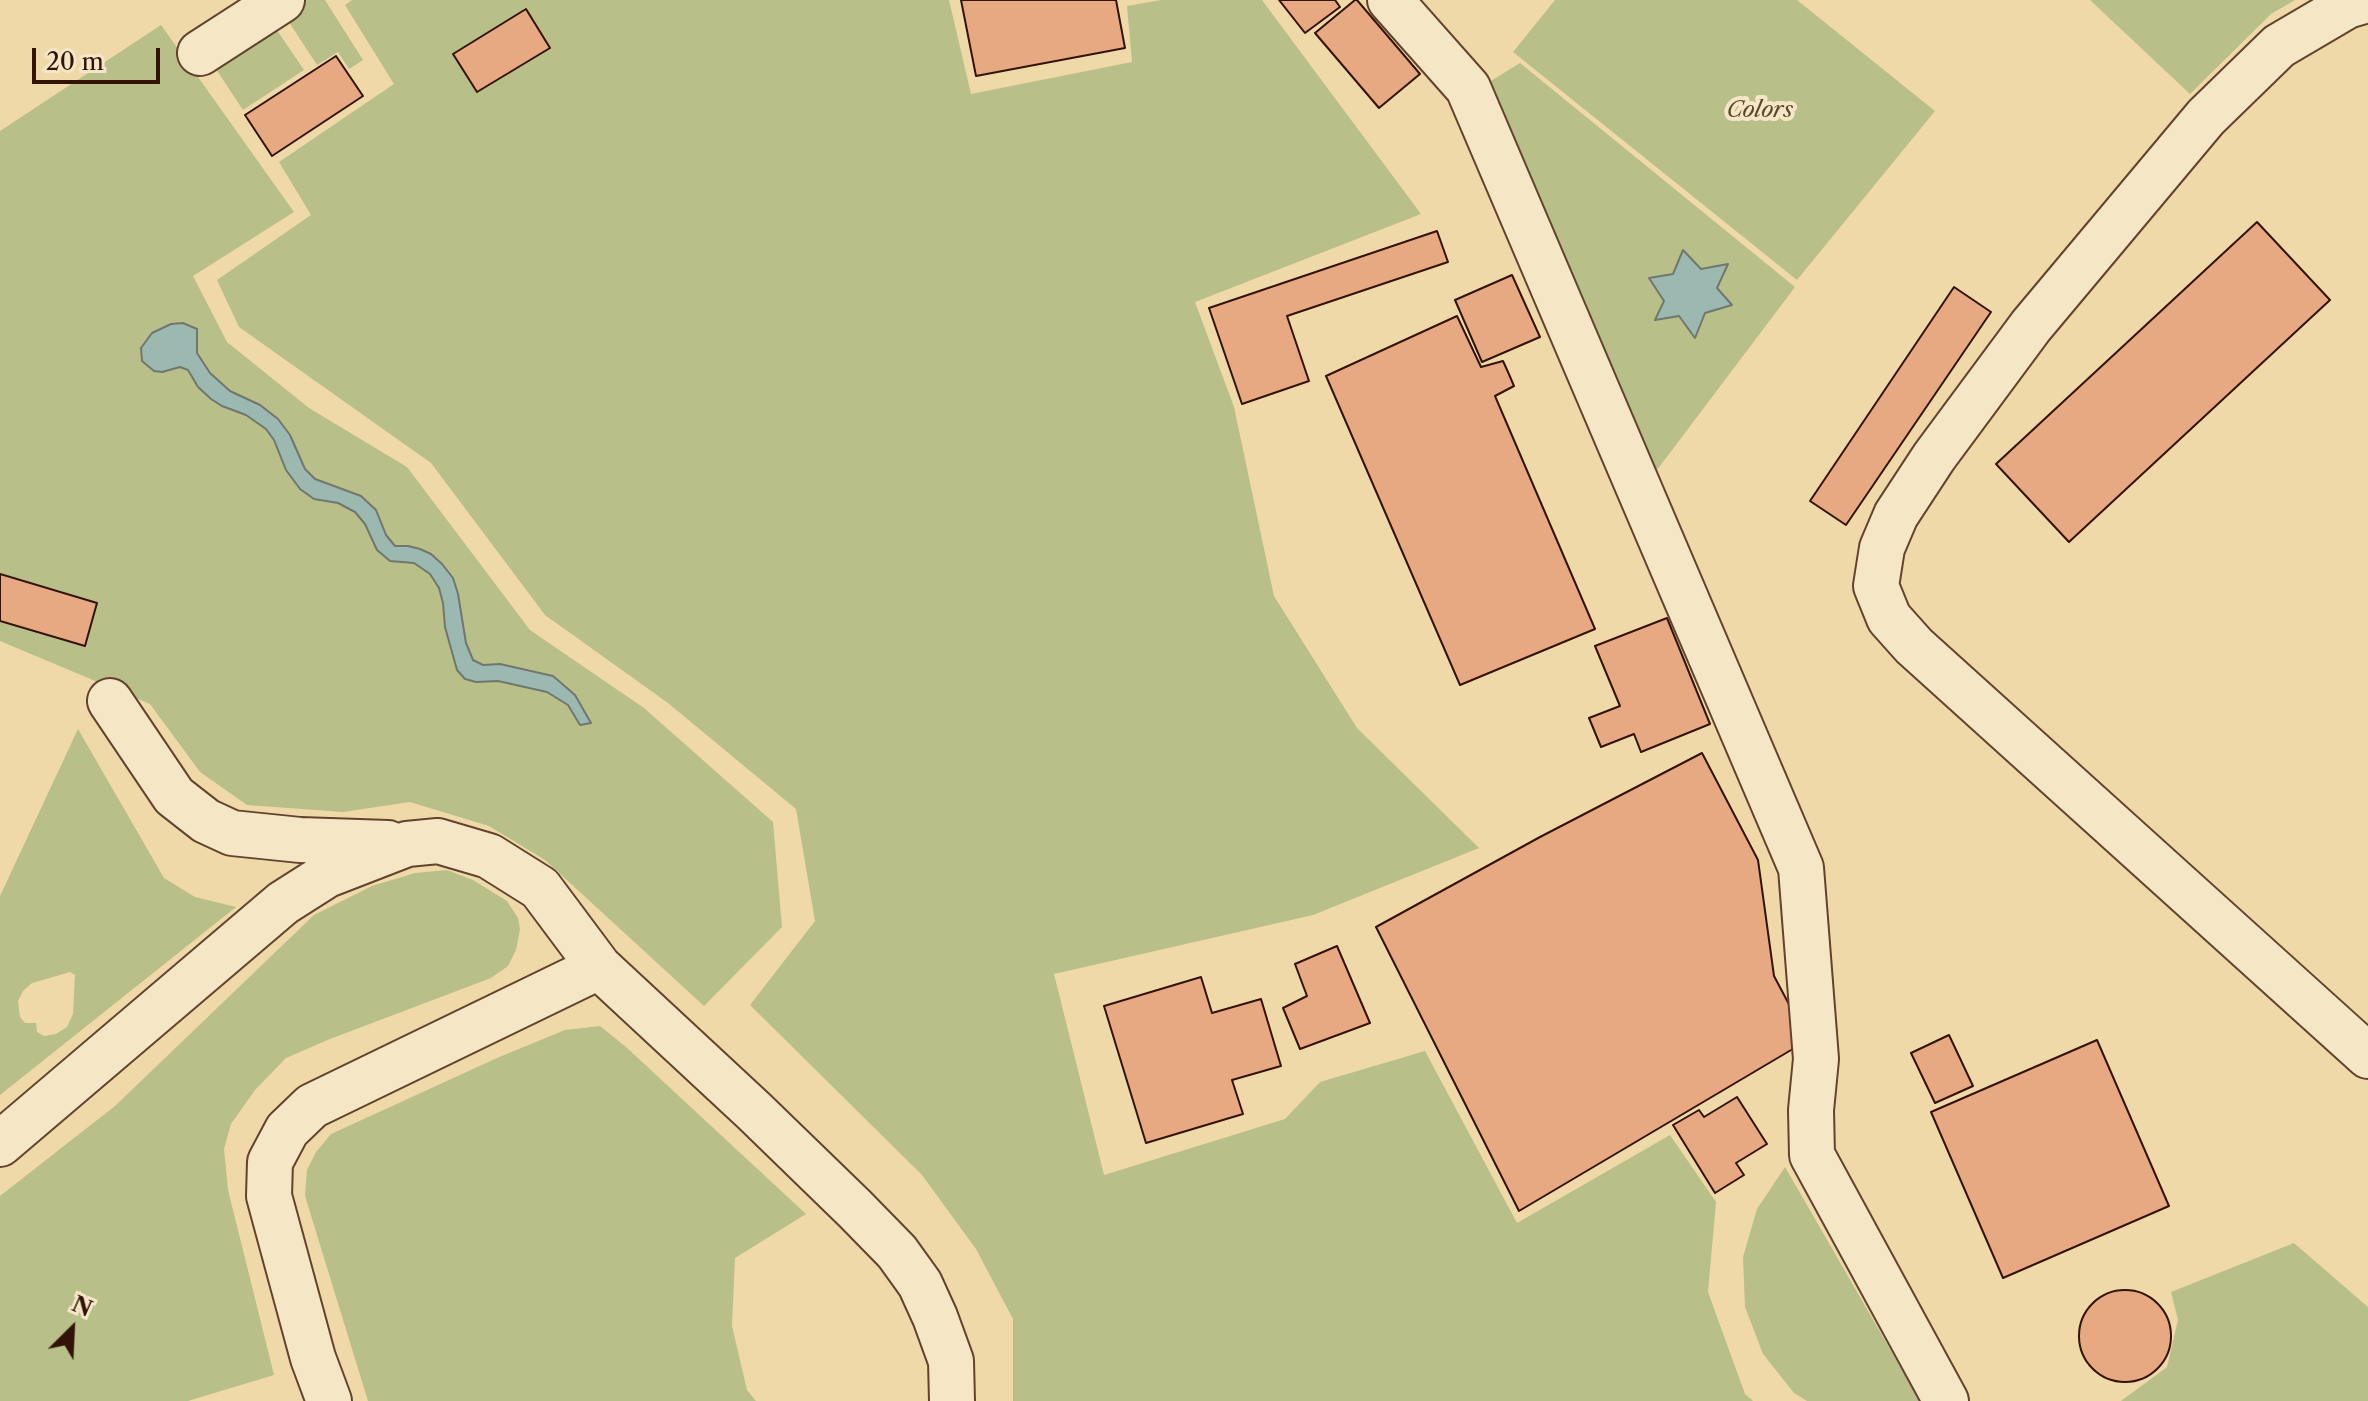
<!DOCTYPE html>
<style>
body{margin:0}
#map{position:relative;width:2368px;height:1401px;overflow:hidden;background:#efd9a8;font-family:"Libre Caslon Text",serif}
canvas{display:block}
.north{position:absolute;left:32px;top:1289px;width:80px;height:80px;-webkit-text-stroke:6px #f5e6c6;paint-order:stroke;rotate:24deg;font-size:22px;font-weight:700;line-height:32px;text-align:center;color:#331306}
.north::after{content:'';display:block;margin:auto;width:28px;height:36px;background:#331306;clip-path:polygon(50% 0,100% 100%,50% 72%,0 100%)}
.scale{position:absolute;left:32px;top:48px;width:128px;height:36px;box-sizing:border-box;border:4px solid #331306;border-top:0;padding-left:10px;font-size:24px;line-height:28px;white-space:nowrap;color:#331306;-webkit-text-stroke:6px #f5e6c6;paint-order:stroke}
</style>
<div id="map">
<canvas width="2368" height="1401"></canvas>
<div class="north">N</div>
<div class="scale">20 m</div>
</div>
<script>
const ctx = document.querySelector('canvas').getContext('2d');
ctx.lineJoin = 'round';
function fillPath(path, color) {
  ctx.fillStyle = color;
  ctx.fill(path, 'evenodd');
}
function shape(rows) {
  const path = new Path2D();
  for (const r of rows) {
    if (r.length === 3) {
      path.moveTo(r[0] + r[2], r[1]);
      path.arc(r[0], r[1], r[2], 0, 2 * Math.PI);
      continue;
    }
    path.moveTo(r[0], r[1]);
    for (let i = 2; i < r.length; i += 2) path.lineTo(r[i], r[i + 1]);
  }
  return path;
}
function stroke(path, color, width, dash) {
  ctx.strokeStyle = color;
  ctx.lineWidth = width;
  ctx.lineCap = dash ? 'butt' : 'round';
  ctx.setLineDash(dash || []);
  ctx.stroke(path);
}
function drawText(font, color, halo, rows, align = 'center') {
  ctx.font = font + ' "Libre Caslon Text",serif';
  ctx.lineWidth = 8;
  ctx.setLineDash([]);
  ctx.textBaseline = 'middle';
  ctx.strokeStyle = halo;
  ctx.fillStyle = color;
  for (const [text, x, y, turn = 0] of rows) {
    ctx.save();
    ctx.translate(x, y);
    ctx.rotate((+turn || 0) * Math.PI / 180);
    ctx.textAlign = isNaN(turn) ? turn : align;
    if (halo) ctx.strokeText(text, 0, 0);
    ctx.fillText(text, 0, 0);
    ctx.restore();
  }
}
fillPath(shape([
 [303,0,325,0,363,60,349,69,338,52,317,65,283,13],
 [352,0,949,0,971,94,1132,62,1127,6,1161,0,1262,0,1421,214,1195,302,1234,407,1274,596,1357,728,1479,848,1313,915,1054,974,1104,1175,1285,1119,1320,1082,1425,1051,1517,1223,1670,1135,1716,1202,1708,1292,1745,1394,1753,1401,1013,1401,1013,1319,976,1249,922,1175,750,1005,815,921,796,809,668,703,545,615,431,463,239,327,217,280,311,215,279,162,394,84,345,5],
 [1555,0,1797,0,1935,111,1797,280,1513,52],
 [2090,0,2295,0,2271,14,2190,94],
 [272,23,304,70,243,110,212,63],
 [161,25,294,212,193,276,227,342,309,408,407,467,530,630,644,708,773,822,782,927,704,1006,545,860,489,826,410,802,343,812,247,805,200,772,150,704,0,641,0,131],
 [1520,63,1795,287,1651,478,1486,84],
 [78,729,164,878,195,897,236,907,0,1095,0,896],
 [70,972,75,975,73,1014,67,1027,56,1034,44,1036,37,1032,36,1023,25,1023,20,1017,18,1001,23,991,32,983],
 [447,870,473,880,507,901,518,918,520,929,516,950,508,966,491,978,330,1039,286,1058,255,1090,231,1124,224,1149,228,1190,274,1375,188,1401,0,1401,0,1196,115,1106,314,915,372,886,415,873],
 [600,1026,626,1047,806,1214,735,1258,732,1326,747,1390,756,1401,368,1401,305,1196,307,1170,316,1152,331,1134,497,1058,565,1030],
 [1785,1167,1920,1401,1807,1401,1794,1393,1763,1354,1745,1307,1743,1257,1757,1209],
 [2294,1243,2368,1307,2368,1401,2121,1401,2167,1367,2178,1320,2171,1292]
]), '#b9bf88');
const water = shape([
 [1683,250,1701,269,1728,264,1717,288,1732,305,1705,313,1695,338,1679,316,1655,320,1664,301,1649,278,1673,274,1683,250],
 [183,323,197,329,197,353,210,373,230,391,260,405,278,419,290,435,305,469,315,479,361,496,376,510,386,535,395,546,408,546,420,549,431,554,442,564,453,578,458,594,466,643,473,660,483,665,500,664,553,676,575,695,591,723,580,725,568,705,547,692,498,681,476,682,465,679,457,670,445,627,443,603,439,588,430,574,414,563,390,561,377,550,365,524,355,512,338,503,314,499,300,489,286,470,274,440,266,429,246,415,222,406,211,399,198,387,188,370,180,367,162,372,154,371,142,361,141,348,152,333,171,324,183,323]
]);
fillPath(water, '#9cb9b1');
stroke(water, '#72776d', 2);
const building = shape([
 [961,0,1116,0,1125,48,976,76,961,0],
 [1279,0,1335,0,1340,7,1305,33,1279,0],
 [1355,0,1357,0,1420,74,1379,108,1315,33,1355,0],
 [526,9,550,48,477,92,453,54,526,9],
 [336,56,363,96,272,156,245,115,336,56],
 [2257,222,2330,300,2069,542,1996,464,2257,222],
 [1437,231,1448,262,1287,316,1309,381,1242,404,1209,308,1437,231],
 [1512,275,1540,337,1482,362,1455,300,1512,275],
 [1954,287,1991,312,1846,525,1810,501,1954,287],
 [1457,316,1481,367,1503,361,1508,372,1514,386,1495,396,1595,629,1460,685,1326,376,1457,316],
 [0,574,97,603,85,646,0,621,0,574],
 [1667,618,1710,724,1641,752,1634,734,1601,747,1589,718,1620,706,1595,646,1667,618],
 [1702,753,1758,860,1774,976,1808,1040,1519,1211,1376,927,1540,837,1702,753],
 [1337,946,1370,1023,1300,1049,1283,1008,1307,996,1295,964,1337,946],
 [1201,977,1212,1013,1261,999,1281,1066,1232,1080,1243,1114,1146,1143,1104,1006,1201,977],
 [1949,1035,1973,1086,1935,1103,1911,1053,1949,1035],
 [2097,1040,2169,1206,2003,1278,1931,1112,2097,1040],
 [1737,1097,1767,1144,1736,1163,1744,1175,1715,1193,1673,1125,1699,1110,1704,1117,1737,1097],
 [2125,1336,46]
]);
fillPath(building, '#e6a982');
stroke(building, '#331306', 2);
const minor = shape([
 [1390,0,1468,88,1801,868,1816,1059,1811,1110,1812,1155,1946,1401],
 [2367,0,2347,6,2279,46,2206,117,2031,326,1934,457,1896,515,1882,548,1876,586,1889,618,1914,646,2368,1056],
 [200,53,282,0],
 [110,701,174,796,206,821,232,833,300,840,388,843],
 [0,1144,283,903,327,875,407,844,438,841,489,856,540,888,599,967,754,1111,855,1209,897,1252,920,1284,935,1317,951,1361,952,1401],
 [329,1401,313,1358,269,1196,270,1162,287,1130,312,1106,599,967]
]);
stroke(minor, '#62442e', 48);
stroke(minor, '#f5e6c6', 44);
drawText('italic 22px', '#5b472d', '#f5e6c6', [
 ["Colors",1760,111]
]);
</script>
